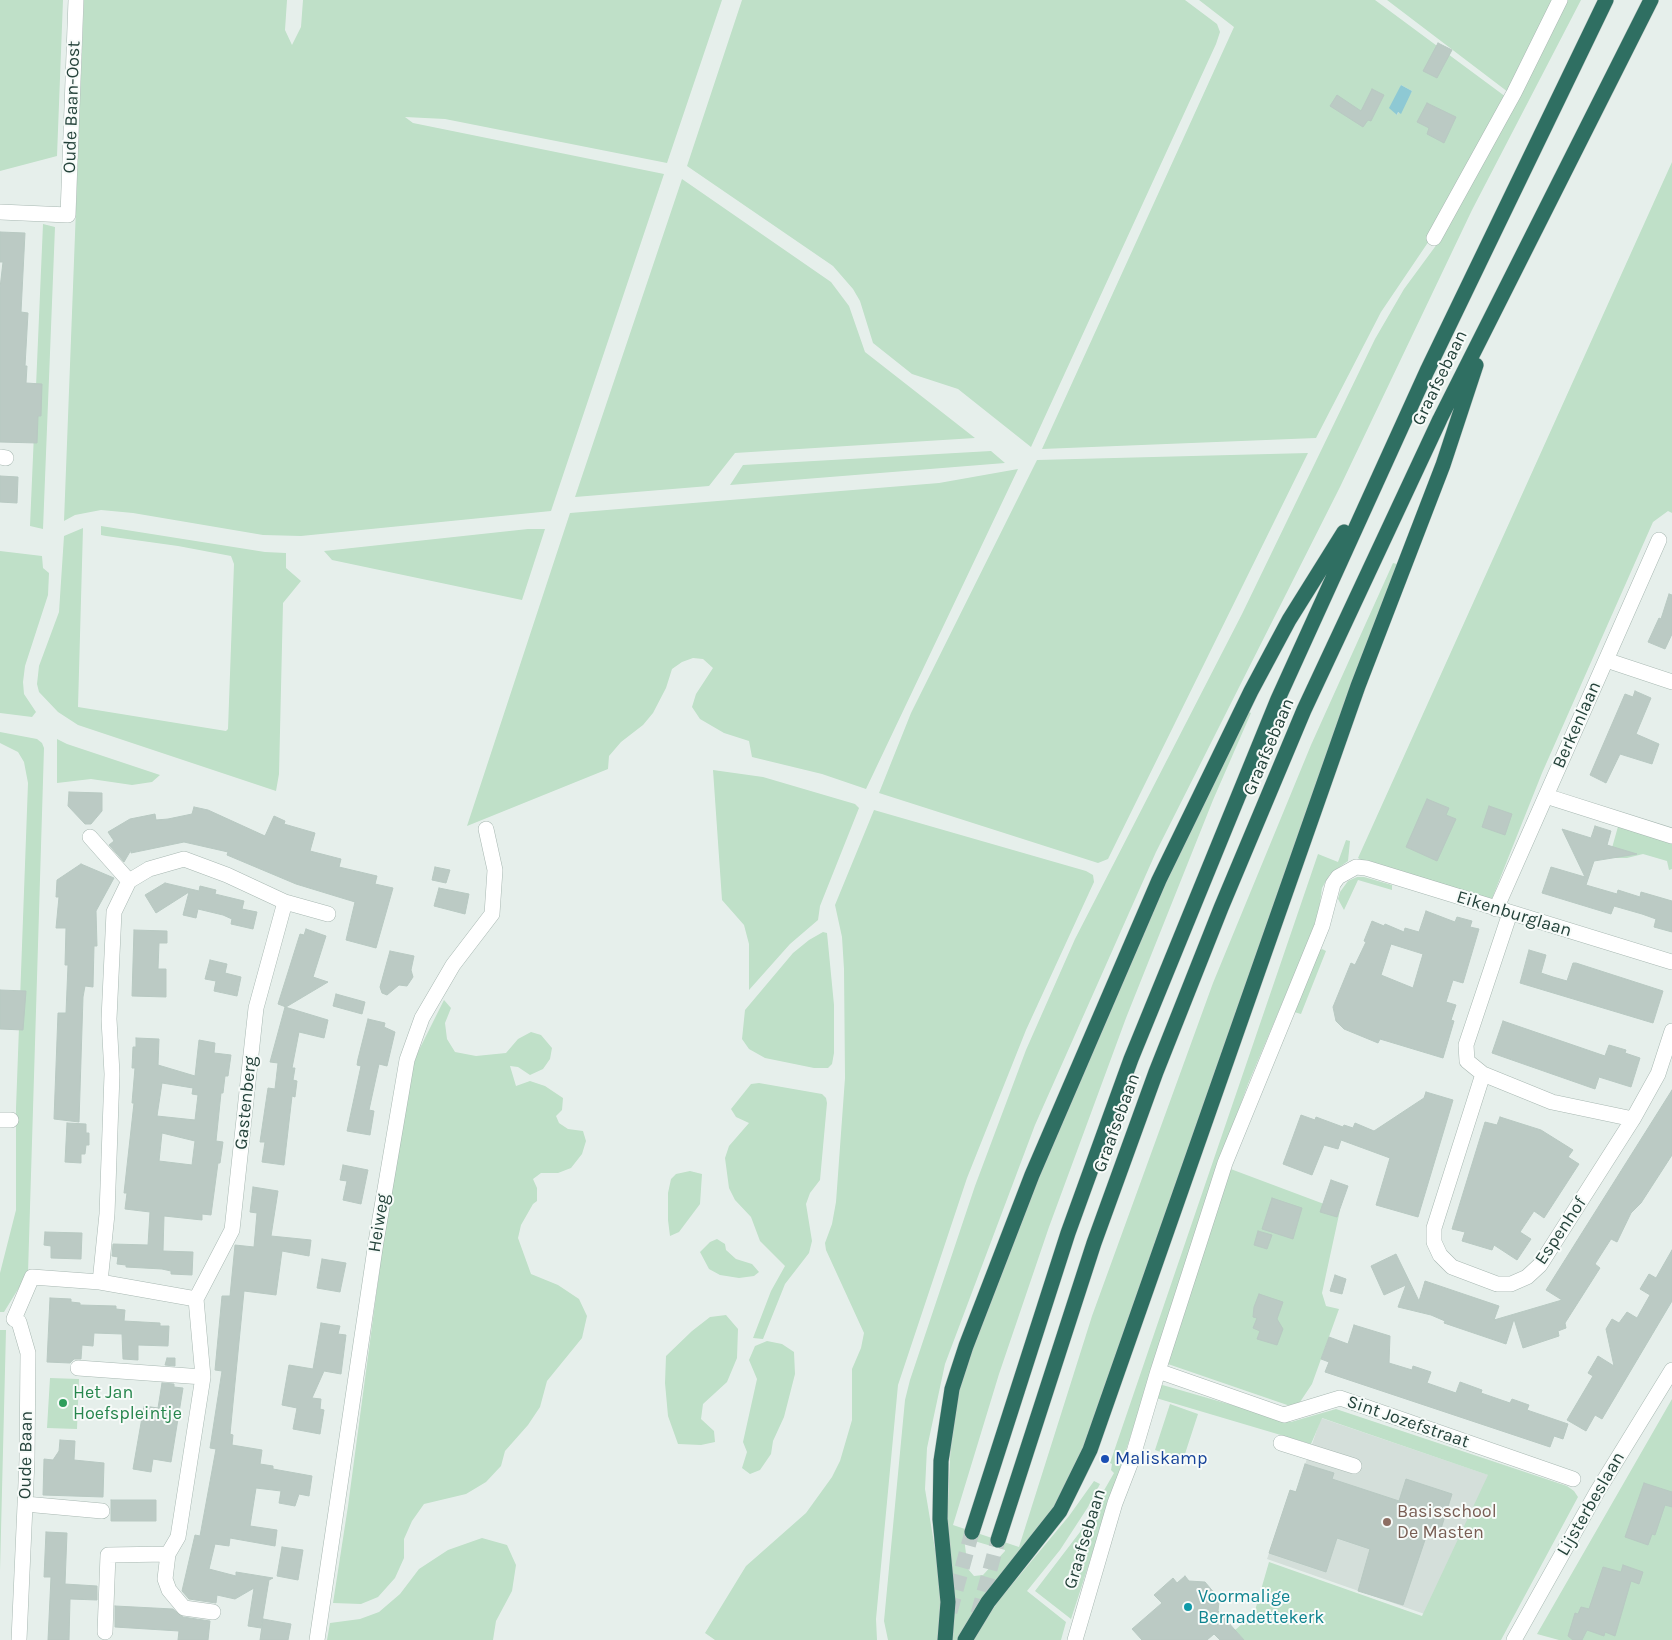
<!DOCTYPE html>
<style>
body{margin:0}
canvas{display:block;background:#e6efeb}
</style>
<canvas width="1672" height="1640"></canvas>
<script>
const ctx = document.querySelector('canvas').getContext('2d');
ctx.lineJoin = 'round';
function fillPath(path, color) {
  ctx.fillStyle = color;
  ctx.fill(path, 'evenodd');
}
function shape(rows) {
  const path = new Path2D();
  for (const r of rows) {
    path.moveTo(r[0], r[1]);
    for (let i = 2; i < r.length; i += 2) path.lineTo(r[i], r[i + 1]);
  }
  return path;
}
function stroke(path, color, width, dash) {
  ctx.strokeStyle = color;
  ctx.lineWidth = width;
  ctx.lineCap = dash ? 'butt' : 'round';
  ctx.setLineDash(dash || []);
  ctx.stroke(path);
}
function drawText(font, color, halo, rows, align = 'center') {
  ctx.font = font + ' Karla,sans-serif';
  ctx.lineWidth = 4;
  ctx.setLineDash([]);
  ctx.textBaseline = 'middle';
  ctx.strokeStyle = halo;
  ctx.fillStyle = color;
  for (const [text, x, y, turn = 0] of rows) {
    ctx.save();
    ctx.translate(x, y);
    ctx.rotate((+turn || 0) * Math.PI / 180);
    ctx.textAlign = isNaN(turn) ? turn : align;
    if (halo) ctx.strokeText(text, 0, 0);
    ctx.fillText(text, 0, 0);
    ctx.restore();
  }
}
fillPath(shape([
 [1321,1418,1509,1482,1456,1625,1267,1559,1290,1490,1296,1491]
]), '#d4dfda');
fillPath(shape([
 [0,0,63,0,57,156,0,171],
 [84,0,287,0,285,30,292,45,301,27,303,0,722,0,667,163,445,119,405,117,413,123,664,174,551,511,301,536,263,535,133,513,101,510,75,515,64,521],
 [742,0,1185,0,1217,24,1220,32,1216,44,1031,447,958,389,912,374,873,343,860,301,853,289,833,266,687,166],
 [1199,0,1375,0,1506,97,1433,235,1381,312,1316,438,1042,449,1234,27],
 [1401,85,1412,91,1397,115,1393,110],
 [1387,0,1553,0,1508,92],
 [1564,0,1581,0,1472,210,1340,487,1156,852,1035,1125,945,1364,927,1448,925,1489,944,1603,940,1640,888,1640,884,1621,905,1400,910,1380,975,1186,1026,1050,1075,939,1242,614,1375,339,1404,289,1440,240],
 [1672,162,1672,513,1668,511,1653,522,1542,773,1491,901,1364,862,1358,858],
 [682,179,831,282,849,306,865,352,975,438,735,453,709,486,575,497],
 [43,224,55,227,43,529,30,526],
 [991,451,1005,463,730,485,743,465],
 [1308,453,1108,859,1098,863,879,793,911,713,1037,460],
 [1018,469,866,789,822,774,752,757,749,741,724,733,700,719,692,707,696,694,713,668,703,659,693,658,682,662,672,669,666,688,653,713,643,725,621,742,609,756,608,769,467,826,570,513,939,483],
 [101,526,265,552,286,553,286,568,301,581,283,603,279,774,276,791,78,725,58,712,39,692,37,684,39,666,59,612,64,536,83,528,78,707,195,726,226,731,228,729,234,564,231,556,178,546,106,536,101,535],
 [528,529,545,529,522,600,332,560,324,551],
 [0,551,42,556,43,568,49,573,48,595,25,666,23,682,24,694,36,712,32,717,0,713],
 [1393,563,1397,564,1354,677,1095,1426,1052,1513,959,1640,951,1640,947,1523,951,1439,958,1392,1002,1263,1128,960,1247,711,1251,713,1213,800,1126,1018,1049,1227,999,1374,953,1525,1019,1547,1092,1316,1213,983,1311,745],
 [964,1538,1005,1550,1005,1551,983,1575,974,1576,968,1569],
 [0,732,37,739,42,743,44,748,28,1273,4,1312,0,1312,0,1273,16,1210,16,1108,28,783,24,762,18,752,0,743],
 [57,739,67,744,160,775,152,782,132,785,91,779,57,783],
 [713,770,763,777,855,804,859,808,820,906,818,920,790,944,749,990,749,944,744,925,722,900],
 [874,810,1086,871,1093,875,1094,882,1026,1030,967,1178,898,1385,876,1619,877,1640,715,1640,705,1633,746,1566,806,1513,832,1477,840,1461,852,1420,852,1369,861,1348,864,1333,826,1250,825,1243,832,1224,836,1202,845,1078,844,969,842,937,835,905],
 [1619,823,1672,841,1672,869,1669,870,1667,861,1643,854,1627,858,1615,858,1610,855],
 [1346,840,1350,841,1348,861,1330,874,1322,888,1318,918,1248,1084,1221,1158,1071,1619,1035,1591,1080,1532,1114,1473,1111,1470,1112,1464,1110,1463,1318,854,1338,862],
 [1357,877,1364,877,1392,885,1392,890,1358,880,1344,910,1338,899,1340,892,1348,881],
 [823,932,827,933,834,1005,834,1053,832,1064,828,1068,814,1068,765,1058,749,1049,742,1039,745,1010,793,953,809,940],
 [1322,949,1326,951,1301,1014,1294,1012,1318,951],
 [444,1000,451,1008,445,1023,447,1039,455,1052,476,1056,506,1053,518,1039,531,1032,541,1035,552,1048,550,1059,543,1069,530,1075,518,1067,510,1066,516,1086,530,1081,545,1086,563,1098,562,1110,556,1116,559,1123,568,1129,583,1131,586,1141,582,1154,571,1168,558,1173,541,1173,533,1179,537,1188,537,1201,533,1204,521,1225,518,1238,531,1274,558,1285,579,1299,587,1316,582,1338,547,1381,540,1407,528,1425,505,1451,501,1466,486,1482,466,1494,424,1504,412,1521,404,1539,404,1558,395,1578,378,1597,361,1604,333,1603,348,1506,387,1214,408,1082,417,1054],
 [759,1083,822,1094,826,1098,827,1103,820,1180,810,1193,806,1204,812,1241,809,1253,785,1284,763,1339,753,1338,771,1291,785,1266,760,1241,751,1217,735,1200,729,1188,725,1158,729,1146,749,1123,736,1117,731,1109,751,1084],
 [1228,1168,1340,1210,1322,1293,1326,1306,1339,1309,1312,1384,1296,1408,1165,1363],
 [690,1171,702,1174,700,1204,679,1232,670,1236,668,1220,668,1193,671,1179,676,1174],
 [717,1239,725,1244,726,1250,736,1259,752,1264,759,1272,754,1276,739,1278,720,1275,709,1269,700,1252,710,1242],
 [726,1315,738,1329,737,1358,727,1382,703,1404,701,1419,714,1431,715,1442,701,1445,678,1444,668,1416,665,1383,666,1356,692,1331,710,1317],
 [0,1330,6,1330,0,1571],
 [767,1341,782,1344,794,1352,795,1374,784,1417,773,1441,771,1454,760,1470,750,1474,742,1468,747,1452,743,1442,757,1379,749,1360,755,1346],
 [50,1378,79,1379,77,1429,47,1428],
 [1159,1384,1291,1422,1336,1409,1567,1486,1574,1491,1578,1497,1501,1640,1244,1640,1235,1630,1254,1614,1269,1562,1422,1616,1488,1475,1322,1418,1311,1444,1156,1398],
 [1672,1399,1672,1640,1559,1640,1537,1634],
 [1170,1404,1198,1414,1183,1460,1155,1450],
 [1094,1481,1100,1484,1088,1507,1060,1550,1027,1591,1066,1622,1061,1640,972,1640,999,1600,1069,1516],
 [482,1538,507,1545,516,1565,512,1591,496,1621,493,1640,327,1640,330,1623,360,1619,379,1612,400,1594,419,1569,448,1550]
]), '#bfe0c8');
fillPath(shape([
 [1401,85,1412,91,1401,114,1398,112,1397,115,1389,108]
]), '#8ec9d4');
const building = shape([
 [1438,43,1452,50,1437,78,1423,71,1438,43],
 [1372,89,1384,95,1371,121,1368,120,1363,127,1330,106,1337,95,1361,111,1372,89],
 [1427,103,1456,117,1444,143,1427,134,1429,128,1417,122,1427,103],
 [0,232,25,233,21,312,28,313,25,366,27,366,26,383,42,384,41,416,38,416,37,443,0,442,0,288,3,262,0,262,0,232],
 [0,476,18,477,17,503,0,502,0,476],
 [1669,594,1672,595,1672,634,1665,649,1648,642,1659,618,1661,619,1669,594],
 [1635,691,1651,698,1636,734,1659,744,1652,764,1620,754,1606,783,1590,775,1625,694,1633,697,1635,691],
 [69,792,102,793,102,811,91,824,85,824,68,806,69,792],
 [1427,799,1449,808,1446,815,1456,819,1437,861,1406,847,1427,799],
 [1489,806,1512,814,1505,835,1482,827,1489,806],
 [194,807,208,810,265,836,274,816,285,821,284,824,315,833,310,851,341,859,339,867,377,876,375,884,393,888,376,948,346,940,355,902,296,884,227,855,228,852,184,842,131,853,131,850,124,862,109,845,114,841,108,832,130,819,155,814,156,820,168,819,192,814,194,807],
 [1595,826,1611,831,1607,845,1637,854,1594,861,1586,885,1617,894,1618,890,1640,897,1641,892,1672,901,1672,932,1654,927,1656,919,1642,914,1614,906,1611,914,1542,893,1551,867,1585,877,1562,829,1591,838,1595,826],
 [81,864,114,878,96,911,97,946,94,946,93,987,85,986,83,997,79,1122,54,1119,58,1013,66,1013,68,965,65,965,66,928,56,928,59,897,56,897,57,880,81,864],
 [435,867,450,870,446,883,432,880,435,867],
 [165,883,199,891,200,886,216,890,215,894,244,901,242,909,257,912,253,929,231,924,232,919,223,915,198,909,196,918,183,915,189,892,156,913,145,895,165,883],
 [439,888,469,894,465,914,434,906,439,888],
 [1426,911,1455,922,1457,917,1472,921,1470,927,1479,929,1463,983,1453,980,1446,1002,1456,1005,1451,1020,1454,1021,1443,1058,1380,1039,1378,1043,1344,1029,1336,1021,1333,1007,1351,963,1355,965,1366,942,1364,941,1372,921,1384,926,1385,924,1404,932,1405,928,1419,932,1426,911],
 [1391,944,1423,954,1413,988,1381,975,1391,944],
 [306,929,326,936,313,977,328,982,286,1007,278,1004,300,934,304,935,306,929],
 [134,930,167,931,167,943,159,943,158,969,166,969,166,997,132,996,134,930],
 [1529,950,1546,955,1541,973,1553,977,1567,981,1573,963,1576,963,1663,991,1653,1023,1520,983,1529,950],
 [390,951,414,956,411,970,413,977,407,986,399,985,387,995,382,993,380,987,390,951],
 [210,960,227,964,225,973,241,977,237,996,214,991,216,981,205,979,210,960],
 [0,990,26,991,23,1030,0,1029,0,990],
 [336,994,365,1002,362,1014,333,1006,336,994],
 [285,1007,328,1020,324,1038,299,1032,292,1068,295,1068,293,1080,297,1081,295,1097,292,1096,284,1165,262,1162,265,1142,260,1142,268,1088,275,1089,278,1063,270,1062,285,1007],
 [368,1019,385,1023,384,1027,395,1032,387,1066,379,1064,369,1110,374,1111,370,1135,347,1131,361,1066,357,1065,358,1059,368,1019],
 [1503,1021,1605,1056,1609,1045,1626,1050,1625,1053,1640,1058,1631,1087,1599,1077,1595,1089,1492,1053,1503,1021],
 [136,1038,159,1039,158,1065,195,1076,199,1040,215,1043,214,1053,231,1055,228,1076,225,1076,223,1093,221,1093,216,1141,223,1142,220,1163,218,1163,211,1215,202,1214,202,1220,164,1216,163,1251,193,1252,192,1275,171,1274,171,1271,162,1269,126,1267,126,1265,117,1264,118,1257,112,1256,113,1244,148,1245,150,1212,125,1209,127,1193,124,1193,134,1103,132,1103,135,1068,132,1068,133,1047,136,1047,136,1038],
 [162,1083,193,1088,192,1094,198,1095,195,1120,157,1116,162,1083],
 [162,1133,195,1141,192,1165,159,1161,162,1133],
 [1672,1090,1672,1155,1641,1203,1631,1213,1617,1242,1611,1239,1595,1264,1600,1268,1565,1323,1566,1328,1558,1331,1559,1336,1523,1348,1514,1319,1506,1344,1444,1323,1445,1321,1431,1315,1398,1307,1406,1285,1384,1295,1371,1266,1396,1254,1419,1301,1425,1281,1499,1306,1494,1320,1562,1300,1546,1290,1672,1090],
 [1426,1092,1453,1100,1418,1217,1376,1205,1390,1158,1341,1140,1338,1149,1324,1145,1312,1175,1283,1164,1301,1115,1315,1120,1316,1117,1343,1127,1344,1125,1353,1128,1355,1123,1374,1131,1424,1098,1426,1092],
 [1500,1117,1541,1130,1573,1150,1568,1157,1579,1164,1544,1218,1534,1211,1520,1232,1531,1239,1517,1260,1494,1245,1492,1250,1462,1241,1465,1232,1452,1229,1485,1122,1497,1125,1500,1117],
 [67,1123,86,1124,86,1133,89,1133,89,1145,86,1145,85,1154,81,1154,81,1163,65,1162,67,1123],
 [343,1165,368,1170,361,1204,343,1200,347,1181,340,1180,343,1165],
 [1331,1180,1348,1186,1337,1217,1320,1212,1331,1180],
 [253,1187,278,1191,271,1236,311,1240,309,1256,282,1251,276,1295,244,1291,230,1434,233,1435,232,1445,262,1450,260,1464,273,1466,273,1469,312,1476,309,1496,299,1494,295,1506,279,1503,281,1491,256,1488,250,1526,277,1530,275,1546,230,1538,229,1546,215,1544,209,1569,236,1576,236,1572,273,1578,269,1580,261,1628,248,1626,254,1588,235,1599,217,1595,216,1603,189,1599,182,1591,195,1535,200,1536,216,1449,210,1448,222,1371,215,1370,222,1296,230,1296,235,1245,254,1247,257,1213,250,1212,253,1187],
 [1272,1198,1302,1208,1293,1239,1262,1229,1272,1198],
 [1258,1231,1272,1235,1267,1249,1254,1245,1258,1231],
 [45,1232,82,1233,81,1259,51,1258,51,1246,44,1245,45,1232],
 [1672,1250,1672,1301,1602,1419,1595,1415,1586,1431,1567,1420,1593,1376,1588,1373,1598,1356,1614,1366,1606,1329,1612,1319,1619,1323,1627,1312,1637,1318,1650,1295,1640,1289,1649,1274,1656,1278,1672,1250],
 [322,1259,346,1263,340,1292,317,1288,322,1259],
 [1335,1275,1346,1279,1342,1294,1330,1291,1335,1275],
 [1259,1294,1283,1302,1277,1319,1283,1329,1277,1345,1257,1339,1260,1331,1253,1328,1257,1318,1253,1317,1254,1307,1259,1294],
 [50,1298,71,1299,71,1302,80,1303,80,1305,116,1306,116,1309,125,1310,124,1321,160,1323,160,1326,169,1326,168,1346,138,1345,138,1360,123,1359,122,1334,94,1333,93,1346,82,1345,81,1359,74,1359,70,1363,47,1362,50,1298],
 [321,1323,340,1326,338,1334,346,1335,341,1374,324,1371,312,1398,321,1399,320,1409,324,1410,320,1434,293,1429,297,1408,282,1405,289,1365,313,1369,321,1323],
 [1354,1325,1390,1336,1389,1363,1412,1370,1413,1366,1431,1372,1427,1383,1456,1393,1460,1382,1482,1390,1481,1393,1510,1403,1512,1399,1529,1405,1527,1410,1568,1424,1563,1439,1554,1436,1550,1447,1325,1372,1329,1362,1321,1359,1329,1337,1348,1344,1354,1325],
 [167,1358,175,1358,175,1366,165,1365,167,1358],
 [162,1383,174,1384,174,1387,183,1388,171,1462,153,1459,151,1472,133,1469,144,1406,158,1408,162,1383],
 [60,1440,75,1441,74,1460,104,1463,103,1497,43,1495,44,1459,53,1460,59,1451,60,1440],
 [1305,1464,1334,1473,1332,1479,1399,1501,1406,1479,1452,1494,1439,1535,1428,1531,1403,1605,1358,1591,1370,1549,1337,1538,1326,1572,1269,1553,1290,1490,1296,1492,1305,1464],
 [1644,1483,1672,1492,1672,1507,1665,1505,1655,1535,1652,1534,1648,1545,1625,1537,1644,1483],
 [111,1500,156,1500,156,1521,111,1521,111,1500],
 [46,1532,67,1533,65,1584,97,1586,97,1600,70,1599,69,1640,48,1640,51,1577,44,1577,46,1532],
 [282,1547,303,1550,298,1580,277,1576,282,1547],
 [1623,1565,1643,1572,1639,1584,1631,1581,1615,1636,1605,1632,1604,1636,1587,1630,1582,1640,1573,1640,1568,1636,1575,1613,1578,1614,1581,1607,1589,1609,1603,1567,1621,1572,1623,1565],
 [1185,1576,1189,1581,1205,1582,1216,1595,1215,1601,1219,1602,1218,1611,1244,1640,1220,1640,1214,1634,1207,1640,1142,1640,1132,1629,1162,1603,1154,1595,1173,1578,1177,1583,1185,1576],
 [115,1606,173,1609,183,1617,210,1621,208,1640,178,1640,179,1631,115,1627,115,1606],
 [263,1619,291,1624,288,1640,260,1640,263,1619]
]);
fillPath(building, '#bbcac4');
stroke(building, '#b8c9c2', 1);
stroke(shape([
 [950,1612,972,1532],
 [978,1614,998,1540]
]), '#bfccc8', 15, [15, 8]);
const street = shape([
 [0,212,68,215,76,0],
 [1434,238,1514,93,1560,0],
 [0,457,6,458],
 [1606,660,1672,682],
 [1546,796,1672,836],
 [90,837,129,881],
 [1496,909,1659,540],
 [1510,913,1466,1045,1467,1061,1483,1074,1552,1102,1633,1119],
 [1483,1074,1434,1228,1434,1242,1440,1255,1452,1267,1497,1284,1511,1284,1527,1277,1540,1265,1633,1119,1658,1074,1672,1031],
 [0,1120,11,1120],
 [100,1282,107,1214,112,1074,109,1019,114,912,129,881,149,869,184,859,227,875,285,902,328,914],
 [14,1319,19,1322,28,1353,27,1460,19,1640],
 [14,1319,32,1277,100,1282,196,1299],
 [78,1368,203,1377],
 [1158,1371,1284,1415,1340,1398,1573,1479],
 [1281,1443,1354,1466],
 [25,1504,102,1511],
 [213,1612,184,1608,169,1590,165,1579,168,1554,178,1537,203,1377,196,1299,232,1230,256,1008,285,902],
 [105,1632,108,1555,168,1554],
 [317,1640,376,1242,407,1060,422,1018,453,965,492,914,495,870,486,829],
 [1075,1640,1115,1503,1132,1459,1158,1371,1225,1163,1322,926,1333,884,1338,877,1356,867,1366,868,1672,962],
 [1514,1640,1597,1492,1672,1370]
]);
const highway = shape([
 [972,1532,1068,1233,1131,1059,1278,699,1427,371,1606,0],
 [998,1540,1094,1243,1156,1072,1221,908,1304,710,1440,419,1651,0],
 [945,1640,948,1602,940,1519,941,1461,952,1389,966,1346,1032,1175,1159,880,1251,691,1289,620,1344,532],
 [965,1640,988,1602,1060,1511,1090,1450,1358,686,1443,465,1476,365]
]);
stroke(street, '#a8b8b2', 16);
stroke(highway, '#c2cac8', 16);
stroke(street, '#fff', 15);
stroke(highway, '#2f6f62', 15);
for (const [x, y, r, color] of [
 [63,1403,5,"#2e9e5b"],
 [1105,1459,5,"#1a4fb4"],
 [1387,1522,5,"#8d6e63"],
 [1188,1607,5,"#0f9aa8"]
]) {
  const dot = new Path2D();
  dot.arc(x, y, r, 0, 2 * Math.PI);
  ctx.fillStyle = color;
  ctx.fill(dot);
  stroke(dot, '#f7fbf9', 2);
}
drawText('18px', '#24423a', '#f7fbf9', [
 ["Oude Baan-Oost",72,107,-88],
 ["Graafsebaan",1440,378,-64],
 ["Berkenlaan",1577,725,-66],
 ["Graafsebaan",1269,747,-67],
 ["Eikenburglaan",1514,914,17],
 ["Gastenberg",246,1103,-84],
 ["Graafsebaan",1117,1123,-70],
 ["Heiweg",379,1223,-81],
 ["Espenhof",1561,1231,-56],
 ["Sint Jozefstraat",1408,1422,19],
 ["Oude Baan",26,1455,-89],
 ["Lijsterbeslaan",1591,1504,-60],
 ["Graafsebaan",1085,1539,-73]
]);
drawText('18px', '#27864d', '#f7fbf9', [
 ["Het Jan",73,1393],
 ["Hoefspleintje",73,1414]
], 'left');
drawText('18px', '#164399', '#f7fbf9', [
 ["Maliskamp",1115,1459]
], 'left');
drawText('18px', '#785e54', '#f7fbf9', [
 ["Basisschool",1397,1512],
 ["De Masten",1397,1533]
], 'left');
drawText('18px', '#0d838f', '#f7fbf9', [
 ["Voormalige",1198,1597],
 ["Bernadettekerk",1198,1618]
], 'left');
</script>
